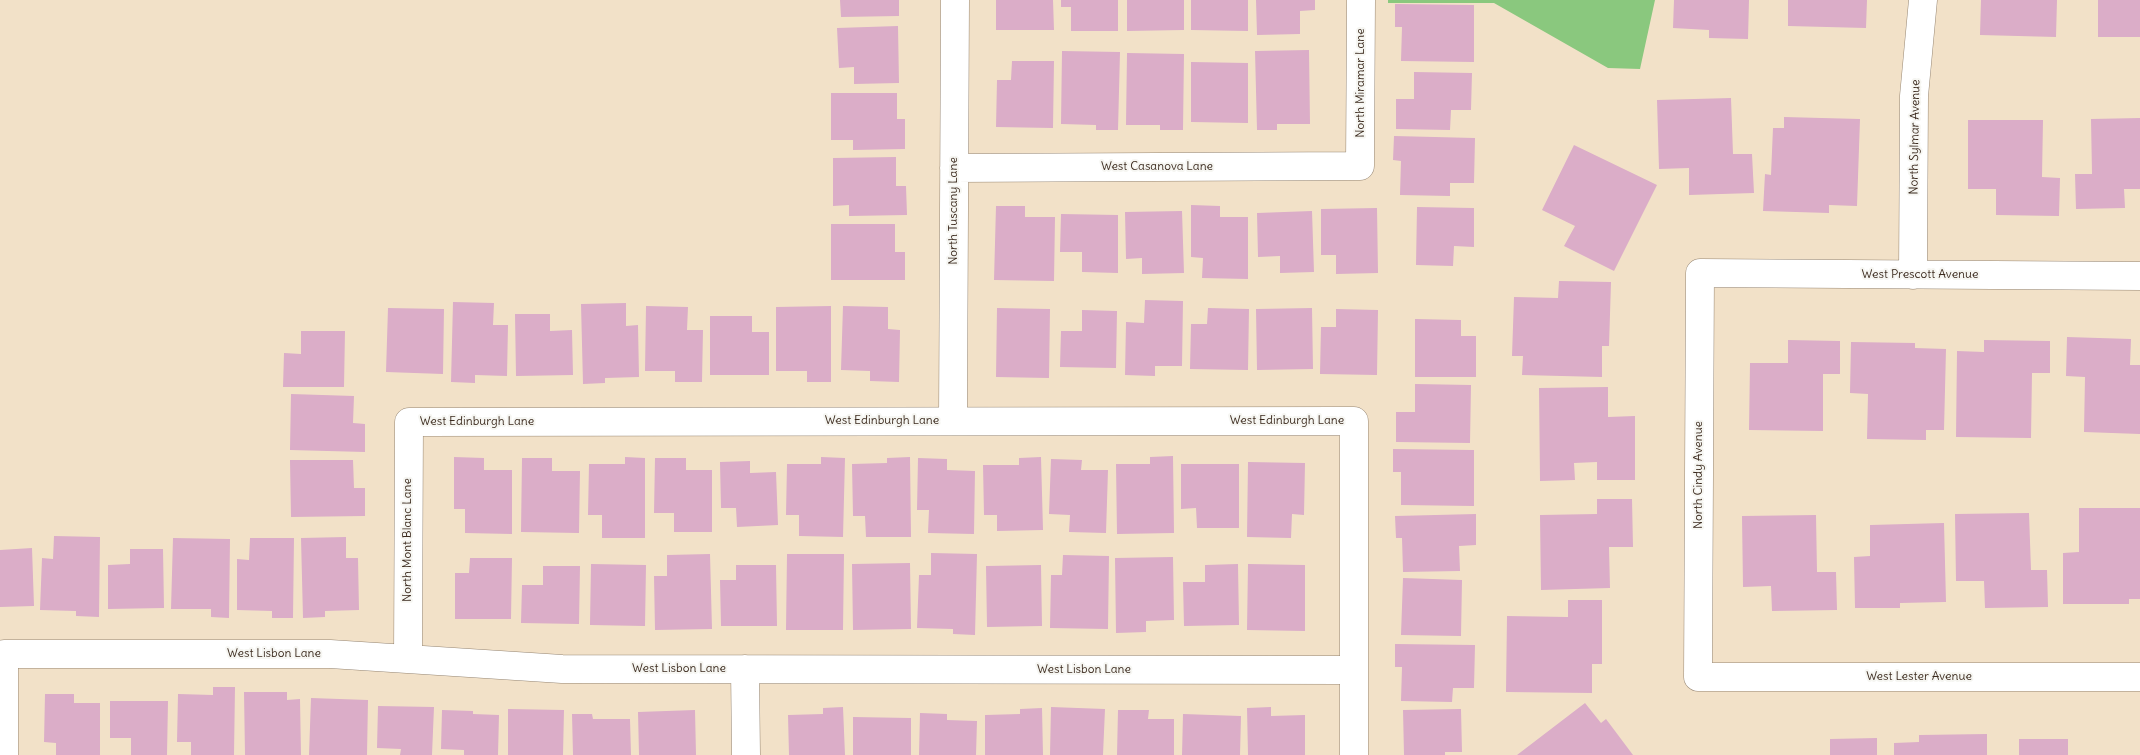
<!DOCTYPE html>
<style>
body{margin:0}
canvas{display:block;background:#f2e1c8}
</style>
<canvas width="2140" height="755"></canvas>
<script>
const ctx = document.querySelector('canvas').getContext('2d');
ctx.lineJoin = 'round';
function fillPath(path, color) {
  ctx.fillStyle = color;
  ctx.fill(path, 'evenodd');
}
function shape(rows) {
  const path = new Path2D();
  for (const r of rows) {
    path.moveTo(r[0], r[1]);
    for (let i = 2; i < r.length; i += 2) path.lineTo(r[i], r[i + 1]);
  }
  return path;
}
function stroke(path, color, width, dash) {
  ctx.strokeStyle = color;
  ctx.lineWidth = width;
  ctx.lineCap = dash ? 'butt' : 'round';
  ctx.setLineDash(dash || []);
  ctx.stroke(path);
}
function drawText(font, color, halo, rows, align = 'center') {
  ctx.font = font + ' Delius,sans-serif';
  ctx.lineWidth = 4;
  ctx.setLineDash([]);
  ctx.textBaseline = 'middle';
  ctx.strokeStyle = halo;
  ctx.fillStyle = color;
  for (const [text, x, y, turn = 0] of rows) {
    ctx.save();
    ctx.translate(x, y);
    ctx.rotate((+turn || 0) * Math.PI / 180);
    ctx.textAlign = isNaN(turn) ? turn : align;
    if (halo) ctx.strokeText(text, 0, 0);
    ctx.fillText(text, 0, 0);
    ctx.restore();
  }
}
fillPath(shape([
 [1388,0,1655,0,1640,69,1608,68,1494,3,1388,3]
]), '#8ac87e');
fillPath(shape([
 [840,0,899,0,899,16,841,17],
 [996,0,1053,0,1054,30,996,30],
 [1061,0,1118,0,1118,31,1071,31,1071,7,1061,7],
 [1127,0,1184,0,1184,30,1127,31],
 [1191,0,1248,0,1248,31,1191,30],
 [1256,0,1315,0,1315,10,1300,11,1300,34,1257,35],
 [1674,0,1749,0,1748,39,1709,38,1709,30,1673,28],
 [1788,0,1867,0,1866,28,1788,26],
 [1981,0,2057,0,2056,37,1980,35],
 [2098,0,2140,0,2140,37,2098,37],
 [1395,4,1474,5,1474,62,1401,61,1402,27,1395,27],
 [898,26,899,83,854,84,854,67,839,68,837,28],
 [1309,50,1310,124,1277,124,1277,130,1257,130,1255,51],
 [1062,51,1120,52,1118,130,1096,130,1096,125,1061,124],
 [1127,53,1184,54,1183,130,1160,130,1160,125,1126,125],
 [1012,61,1054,61,1053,128,996,127,997,80,1011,80],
 [1191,62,1248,63,1248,123,1191,122],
 [1414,72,1472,73,1471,110,1451,110,1450,130,1396,129,1396,99,1414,99],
 [831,93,897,93,897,119,905,119,905,149,853,150,853,140,831,140],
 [1731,98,1733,154,1752,154,1754,193,1689,195,1689,168,1659,169,1657,100],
 [1784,117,1860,119,1857,206,1829,205,1829,213,1763,211,1765,174,1771,175,1773,128,1784,128],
 [2140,118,2140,189,2124,189,2125,208,2076,209,2075,174,2092,174,2091,119],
 [1968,120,2043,120,2042,177,2060,178,2059,216,1996,215,1996,189,1968,189],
 [1394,136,1475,138,1474,183,1450,183,1450,196,1400,195,1401,161,1393,160],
 [1574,145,1657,185,1614,271,1564,246,1575,226,1542,210],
 [896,157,896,186,906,186,907,215,849,216,849,205,833,206,833,158],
 [1191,205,1220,206,1220,217,1248,217,1248,279,1202,278,1203,258,1191,257],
 [996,206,1025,206,1025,217,1055,217,1054,281,994,280],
 [1417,207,1474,208,1474,247,1454,246,1453,266,1416,265],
 [1377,208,1378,273,1336,274,1336,255,1321,255,1321,209],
 [1182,211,1184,273,1142,274,1142,258,1126,259,1125,212],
 [1312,211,1314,272,1280,273,1280,256,1258,257,1257,213],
 [1061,214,1118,215,1118,273,1082,272,1082,252,1060,252],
 [831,224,895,224,895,252,905,252,905,280,831,280],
 [1559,281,1611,282,1609,346,1602,346,1602,377,1522,375,1523,356,1512,356,1514,297,1558,298],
 [1145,300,1183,301,1182,366,1155,366,1155,376,1125,375,1126,322,1144,323],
 [453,302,494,303,493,325,508,325,507,376,475,375,475,383,451,382],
 [626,303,626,326,638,325,639,377,605,378,605,383,583,384,581,304],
 [646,306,688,307,687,330,703,330,702,382,675,382,675,371,645,371],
 [831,306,831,382,807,382,807,371,776,371,776,307],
 [843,306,888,307,888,329,900,330,899,382,870,381,870,371,841,370],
 [388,308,444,309,443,374,386,372],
 [997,308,1050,309,1049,378,996,377],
 [1208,308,1249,309,1248,370,1190,369,1191,324,1207,324],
 [1312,308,1313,369,1257,370,1256,309],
 [1336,309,1378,310,1377,375,1320,374,1321,327,1336,327],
 [1082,310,1117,311,1116,368,1060,367,1061,331,1082,331],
 [515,314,550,314,550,331,572,330,573,375,516,376],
 [710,316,752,316,752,332,769,332,769,375,710,375],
 [1415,319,1461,320,1461,336,1476,336,1476,377,1415,377],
 [301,331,345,331,344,387,283,387,284,353,301,354],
 [2067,337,2131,339,2130,365,2140,365,2140,434,2084,432,2085,377,2066,376],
 [1788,340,1840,341,1840,374,1823,374,1823,431,1749,430,1750,363,1788,363],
 [1984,340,2050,341,2050,373,2032,373,2031,438,1956,437,1957,351,1984,352],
 [1851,342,1915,343,1915,348,1946,349,1944,430,1926,430,1926,440,1867,439,1868,394,1850,393],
 [1415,384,1471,385,1470,443,1396,442,1396,412,1415,412],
 [1608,387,1608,417,1635,416,1635,480,1597,480,1597,462,1574,463,1575,480,1540,481,1539,388],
 [291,394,354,396,353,423,365,424,365,452,290,450],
 [1393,449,1474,450,1474,506,1401,505,1401,472,1393,472],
 [1173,456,1174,533,1117,534,1116,464,1150,464,1150,457],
 [454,457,484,458,484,470,512,470,512,534,465,533,465,509,454,509],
 [625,457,645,458,645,538,602,538,602,515,588,515,589,464,625,464],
 [821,457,845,458,843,537,799,536,799,515,786,515,787,464,821,464],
 [910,457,911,537,866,537,865,516,853,516,852,464,887,463,887,458],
 [1041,457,1043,530,997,531,997,515,984,515,983,465,1019,465,1019,458],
 [522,458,552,458,552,471,580,471,579,533,521,532],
 [655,458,686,458,686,470,712,470,712,532,674,532,674,513,654,513],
 [918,458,947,459,947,470,975,471,974,534,928,533,929,510,917,510],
 [1051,459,1082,460,1081,470,1108,470,1106,533,1069,532,1070,515,1049,514],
 [290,460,353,460,354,488,365,488,365,516,291,517],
 [750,461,750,473,776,472,778,525,737,527,736,508,721,508,720,462],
 [1248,462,1305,463,1304,515,1292,514,1291,538,1247,537],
 [1181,464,1239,464,1239,528,1197,528,1196,508,1181,509],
 [1597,499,1632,499,1633,547,1609,547,1610,588,1541,590,1540,515,1597,514],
 [2079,508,2140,508,2140,599,2129,599,2129,604,2063,604,2063,553,2079,552],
 [2029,513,2031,570,2047,570,2048,607,1985,608,1984,581,1956,581,1955,514],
 [1476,514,1476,545,1459,546,1460,571,1403,572,1402,538,1396,538,1395,516],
 [1816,515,1817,572,1836,572,1837,610,1772,611,1771,586,1743,587,1742,516],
 [1944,523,1946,602,1900,603,1900,608,1855,608,1854,557,1870,556,1870,525],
 [54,536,100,537,99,617,76,616,76,611,40,610,42,558,53,559],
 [346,537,346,558,358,558,359,610,325,611,325,617,303,618,301,538],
 [173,538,230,539,229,618,211,617,211,609,171,609],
 [250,538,294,538,293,618,272,618,272,611,237,610,237,559,249,560],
 [32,548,34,606,0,607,0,550],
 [130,549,163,549,164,608,108,609,108,565,130,564],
 [931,553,977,554,975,635,953,634,953,629,917,628,919,575,931,575],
 [710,554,712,629,655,630,654,576,667,576,667,555],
 [787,554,844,554,843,630,786,630],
 [1063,555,1109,556,1108,629,1050,628,1051,575,1062,575],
 [1173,557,1174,620,1146,621,1146,632,1116,633,1115,558],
 [470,558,512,558,511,619,455,619,455,573,469,573],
 [910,563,911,629,853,630,852,564],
 [591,564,646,565,645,626,590,625],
 [1238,564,1239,625,1184,626,1183,582,1205,582,1205,565],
 [1248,564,1305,565,1305,631,1247,630],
 [736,565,776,565,777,626,721,626,720,580,736,580],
 [1041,565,1042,626,987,627,986,566],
 [543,566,580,566,579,624,521,623,522,585,543,585],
 [1403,578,1462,580,1461,636,1401,635],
 [1568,600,1602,600,1602,664,1592,664,1592,693,1506,692,1507,616,1568,617],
 [1395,644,1475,645,1474,688,1453,688,1452,702,1401,701,1402,667,1395,667],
 [213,687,235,687,234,755,191,755,191,742,177,742,178,694,213,695],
 [244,692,287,692,287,700,300,699,301,755,245,755],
 [45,694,74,694,74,703,100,703,100,755,56,755,56,743,44,742],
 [311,698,368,700,367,755,309,755],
 [110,701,168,701,167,755,131,755,131,738,110,738],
 [1585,703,1601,723,1606,719,1633,755,1517,755],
 [378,706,434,707,432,755,400,755,401,749,377,748],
 [843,707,845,755,789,755,788,715,823,714,823,708],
 [1051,707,1105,709,1103,755,1050,755],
 [1271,707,1271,716,1305,715,1305,755,1248,755,1247,708],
 [1042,708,1043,755,985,755,985,715,1020,714,1020,709],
 [508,709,564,710,563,755,508,755],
 [1461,709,1462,752,1445,752,1445,755,1404,755,1403,710],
 [442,710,473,711,473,714,499,715,498,755,464,755,464,750,441,749],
 [695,710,696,755,639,755,638,712],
 [1118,710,1149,710,1148,719,1174,719,1174,755,1117,755],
 [920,713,947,714,947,720,977,721,976,755,919,755],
 [572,714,592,714,593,719,630,719,631,755,573,755],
 [1183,714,1241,716,1240,755,1182,755],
 [853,717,911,718,911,755,853,755],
 [1987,734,1987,755,1894,755,1894,743,1919,742,1919,735],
 [1877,738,1877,755,1830,755,1830,739],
 [2019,739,2068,739,2068,755,2019,755]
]), '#dbadc8');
const minor = shape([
 [954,168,1360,166,1361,0],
 [1913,275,1914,96,1923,0],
 [2140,276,1700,273,1698,677,2140,677],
 [953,421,955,0],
 [408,659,409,422,1354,421,1354,755],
 [745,669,746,755],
 [4,755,4,654,330,654,562,669,1354,670]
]);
stroke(minor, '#968673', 29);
stroke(minor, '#fff', 28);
drawText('12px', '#3b2a1e', '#f6f6f2', [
 ["North Miramar Lane",1361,83,-90],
 ["North Sylmar Avenue",1915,137,-89],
 ["West Casanova Lane",1157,167],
 ["North Tuscany Lane",954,211,-90],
 ["West Prescott Avenue",1920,275],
 ["West Edinburgh Lane",882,421],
 ["West Edinburgh Lane",1287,421],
 ["West Edinburgh Lane",477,422],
 ["North Cindy Avenue",1699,475,-90],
 ["North Mont Blanc Lane",408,540,-90],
 ["West Lisbon Lane",274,654],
 ["West Lisbon Lane",679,669],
 ["West Lisbon Lane",1084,670],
 ["West Lester Avenue",1919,677]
]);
</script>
